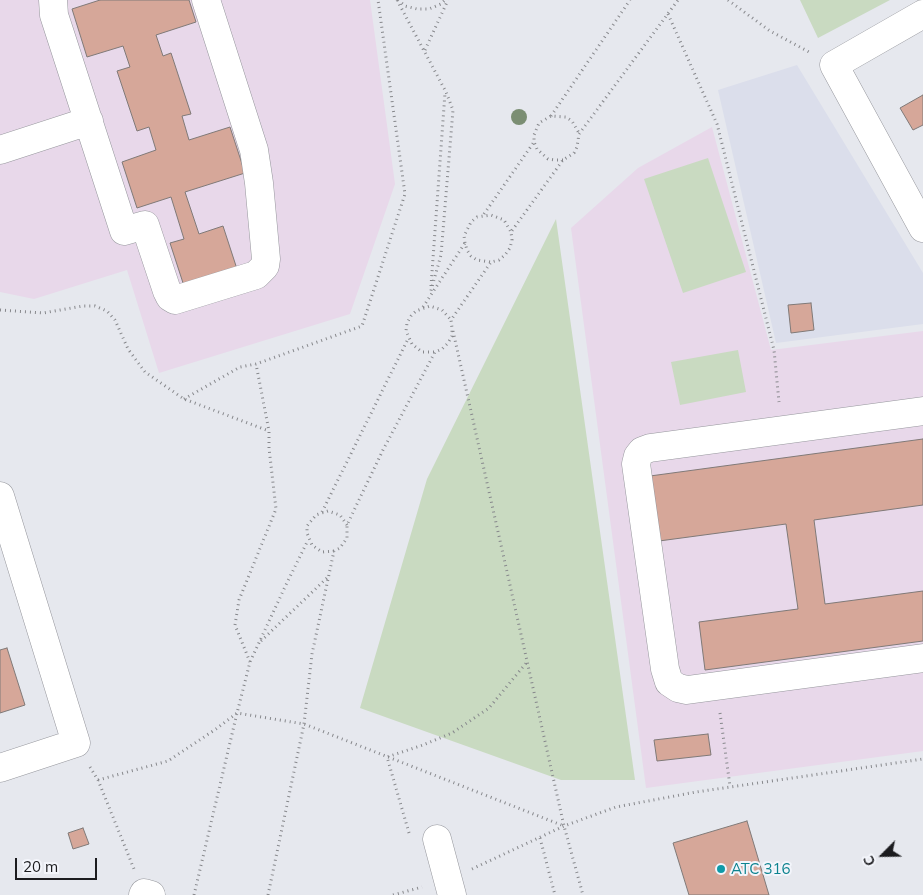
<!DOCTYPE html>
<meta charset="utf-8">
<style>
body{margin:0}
#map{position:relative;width:923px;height:895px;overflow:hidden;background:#e6e8ee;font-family:Mulish,sans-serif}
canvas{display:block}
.north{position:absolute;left:858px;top:830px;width:50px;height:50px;-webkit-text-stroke:4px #f3f5fb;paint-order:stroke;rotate:247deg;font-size:14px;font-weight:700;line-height:20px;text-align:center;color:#1c1c1f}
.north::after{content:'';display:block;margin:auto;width:18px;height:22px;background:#1c1c1f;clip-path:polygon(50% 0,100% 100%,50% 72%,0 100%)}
.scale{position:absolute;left:15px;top:858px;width:82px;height:22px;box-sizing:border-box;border:2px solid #1c1c1f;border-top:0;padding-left:6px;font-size:15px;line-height:18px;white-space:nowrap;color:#1c1c1f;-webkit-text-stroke:4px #f3f5fb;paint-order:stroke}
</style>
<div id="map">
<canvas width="923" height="895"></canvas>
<div class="north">С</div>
<div class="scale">20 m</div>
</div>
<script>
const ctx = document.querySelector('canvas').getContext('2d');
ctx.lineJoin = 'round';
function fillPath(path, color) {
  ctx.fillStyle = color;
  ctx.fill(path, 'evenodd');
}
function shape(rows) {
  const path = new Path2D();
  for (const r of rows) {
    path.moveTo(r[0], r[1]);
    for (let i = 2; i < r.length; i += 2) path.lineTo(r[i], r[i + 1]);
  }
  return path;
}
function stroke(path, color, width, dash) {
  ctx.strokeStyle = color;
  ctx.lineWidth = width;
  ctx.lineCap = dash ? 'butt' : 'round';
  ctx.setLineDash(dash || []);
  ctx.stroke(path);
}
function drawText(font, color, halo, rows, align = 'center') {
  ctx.font = font + ' Mulish,sans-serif';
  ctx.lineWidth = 4;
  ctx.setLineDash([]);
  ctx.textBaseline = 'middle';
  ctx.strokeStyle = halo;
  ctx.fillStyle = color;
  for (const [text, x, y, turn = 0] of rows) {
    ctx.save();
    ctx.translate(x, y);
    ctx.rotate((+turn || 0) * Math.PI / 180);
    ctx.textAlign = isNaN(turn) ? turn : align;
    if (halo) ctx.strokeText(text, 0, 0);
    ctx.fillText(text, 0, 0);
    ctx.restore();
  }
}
fillPath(shape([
 [797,65,923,273,923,324,776,343,718,90]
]), '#dbdeeb');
fillPath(shape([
 [0,0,370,0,395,184,350,314,159,373,127,270,34,299,0,292],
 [712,127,771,350,923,331,923,751,646,788,571,228,638,168]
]), '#e8d8ea');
fillPath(shape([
 [800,0,890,0,818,38],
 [708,158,746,272,683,293,644,179],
 [556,219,635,780,561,780,360,708,427,479],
 [738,350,746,392,680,405,671,362]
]), '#c9dac1');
const building = shape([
 [100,0,189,0,196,22,156,35,163,56,171,53,191,114,182,116,189,140,230,127,245,173,185,192,199,234,223,226,237,269,184,286,170,243,184,239,171,197,137,208,122,162,156,150,149,127,137,131,117,71,130,67,123,46,87,57,72,9,100,0],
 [923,95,923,125,913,130,900,108,923,95],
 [811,303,814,330,791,333,788,305,811,303],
 [923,439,923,505,814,520,825,604,923,591,923,641,705,670,699,622,798,609,786,524,659,541,650,476,923,439],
 [7,648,25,705,0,713,0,650,7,648],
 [708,734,711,755,657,761,654,740,708,734],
 [747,821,769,895,689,895,673,843,747,821],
 [83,828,89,844,73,849,68,833,83,828]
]);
fillPath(building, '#d6a799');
stroke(building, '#807a78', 1);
const minor = shape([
 [53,0,54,15,124,231,145,225,167,291,170,297,175,300,256,275,265,266,266,259,259,183,254,150,206,0],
 [923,14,834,65,923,228],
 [0,150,89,121],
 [923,411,650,448,642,451,638,456,636,464,665,669,669,682,678,688,687,690,923,658],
 [0,496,76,743,0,768],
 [437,839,452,895],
 [143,895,144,893,151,895]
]);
stroke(minor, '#96979d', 29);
stroke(shape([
 [397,0,446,92,453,110,441,255,430,294],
 [398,0,405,6,417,9,429,9,441,4,445,0],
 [728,0,770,31,811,53],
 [668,14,717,124,774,350,779,402],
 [425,50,448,0],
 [551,116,630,0],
 [563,160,555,160,548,159,537,149,534,142,534,135,539,123,551,116,566,117,572,121,579,133],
 [484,214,534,142],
 [490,262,477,260,471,256,467,250,465,243,464,236,471,222,477,217,491,215,504,220,511,232],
 [431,286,445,93],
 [423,307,465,243],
 [0,310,43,313,83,306,95,306,107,311,115,320,128,349,145,372,184,399,269,431],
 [453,331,564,826,583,895],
 [434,352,422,352,412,344,406,331,407,323,411,316,416,311,430,306,442,310,451,320],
 [184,399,240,367,256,364,362,326,405,194,378,0],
 [322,512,408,339],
 [334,551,322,552,312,545,307,533,307,526,316,515,328,511,340,515,347,525],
 [261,641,329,576],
 [250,662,235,625,239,600,276,509,269,448,269,431,256,364],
 [720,713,730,786],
 [90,767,98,780,134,869],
 [98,780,168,761,216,729,237,713,304,724,564,826],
 [409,833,387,757,423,745,452,733,489,708,527,662],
 [540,838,555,895],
 [472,869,564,826,616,807,696,792,923,759],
 [194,895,237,713,250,662,284,589,308,540],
 [268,895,304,724,312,654,334,551,340,548,347,538,347,525,383,450,435,352,442,349,448,343,452,336,452,328,451,320,491,262,499,260,505,255,510,248,512,240,511,232,563,160,574,153,577,147,579,134,678,0],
 [393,895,422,887]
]), '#87888c', 3, [1, 4]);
stroke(minor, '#fff', 28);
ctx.fillStyle = '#7b8e73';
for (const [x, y] of [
 [519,117]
]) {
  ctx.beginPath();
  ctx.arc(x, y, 8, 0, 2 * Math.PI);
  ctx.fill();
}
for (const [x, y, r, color] of [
 [721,869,5,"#0f9aa8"]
]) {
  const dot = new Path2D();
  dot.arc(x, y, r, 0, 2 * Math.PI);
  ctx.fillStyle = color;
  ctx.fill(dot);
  stroke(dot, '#f3f5fb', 2);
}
drawText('15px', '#0d838f', '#f3f5fb', [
 ["АТС 316",731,869]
], 'left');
</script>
